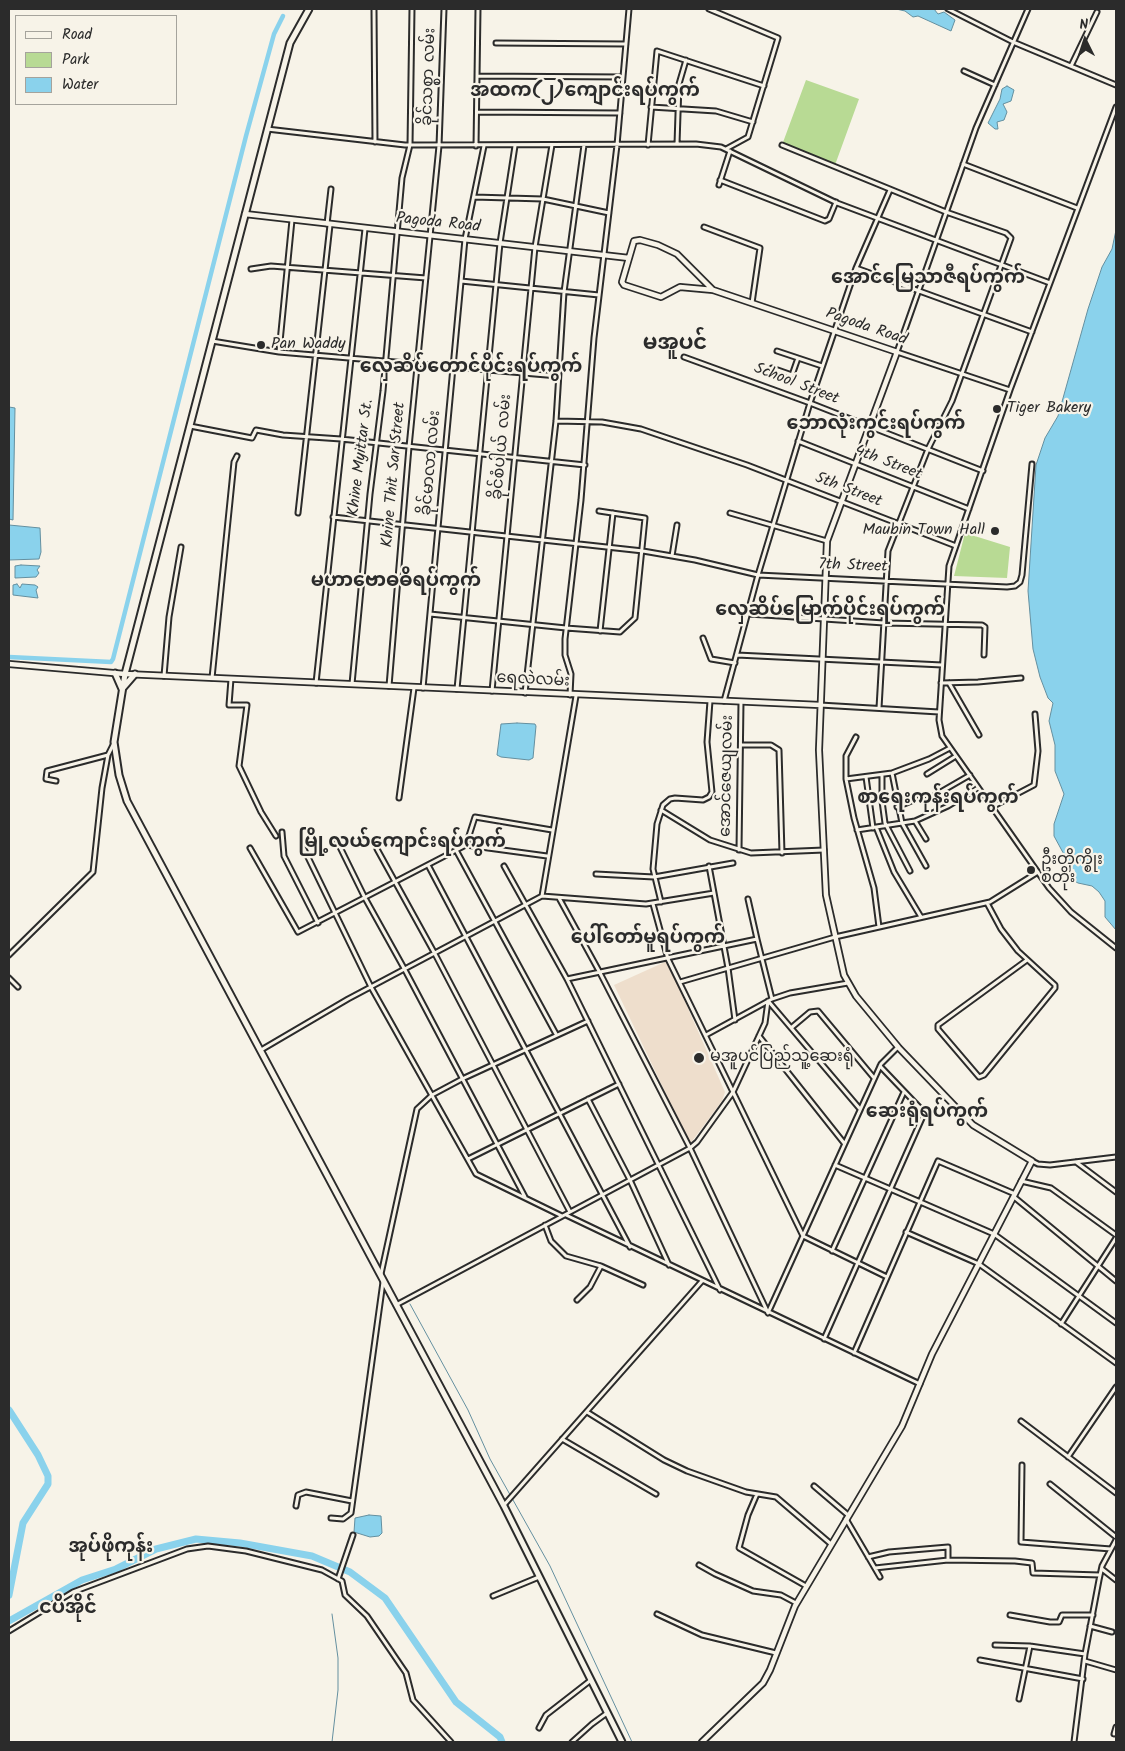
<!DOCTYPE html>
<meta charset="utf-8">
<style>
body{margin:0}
#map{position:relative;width:1125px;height:1751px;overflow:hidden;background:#f7f3e8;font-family:Kalam,sans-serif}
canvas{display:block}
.frame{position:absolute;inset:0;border:10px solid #2b2b2b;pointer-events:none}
.legend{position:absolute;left:15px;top:15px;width:162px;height:90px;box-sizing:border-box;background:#f7f3e8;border:1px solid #a5a39c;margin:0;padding:6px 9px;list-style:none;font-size:15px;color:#2b2b2b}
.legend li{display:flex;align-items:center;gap:10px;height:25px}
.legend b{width:25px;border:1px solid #a5a39c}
.north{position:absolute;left:1060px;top:15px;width:50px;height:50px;-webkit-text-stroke:4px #f7f3e8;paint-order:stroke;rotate:356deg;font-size:14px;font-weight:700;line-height:20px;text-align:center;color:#2b2b2b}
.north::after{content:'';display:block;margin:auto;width:18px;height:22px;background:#2b2b2b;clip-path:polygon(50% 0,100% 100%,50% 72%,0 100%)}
</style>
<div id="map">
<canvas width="1125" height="1751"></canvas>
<div class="frame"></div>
<ul class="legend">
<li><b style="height:6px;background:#f7f3e8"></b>Road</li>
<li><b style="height:14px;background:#b8da94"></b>Park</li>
<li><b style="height:14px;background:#8ad2ec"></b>Water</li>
</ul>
<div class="north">N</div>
</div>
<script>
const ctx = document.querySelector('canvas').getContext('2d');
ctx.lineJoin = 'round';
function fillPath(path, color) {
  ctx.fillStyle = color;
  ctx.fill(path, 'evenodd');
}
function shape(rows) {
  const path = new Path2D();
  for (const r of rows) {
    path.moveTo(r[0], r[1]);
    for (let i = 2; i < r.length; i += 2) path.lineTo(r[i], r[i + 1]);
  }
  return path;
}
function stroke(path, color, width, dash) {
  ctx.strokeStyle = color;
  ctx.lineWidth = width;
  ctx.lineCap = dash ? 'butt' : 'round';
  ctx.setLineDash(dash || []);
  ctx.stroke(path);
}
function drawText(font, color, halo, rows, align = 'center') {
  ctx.font = font + ' Kalam,"Noto Sans Myanmar",sans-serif';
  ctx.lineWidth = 4.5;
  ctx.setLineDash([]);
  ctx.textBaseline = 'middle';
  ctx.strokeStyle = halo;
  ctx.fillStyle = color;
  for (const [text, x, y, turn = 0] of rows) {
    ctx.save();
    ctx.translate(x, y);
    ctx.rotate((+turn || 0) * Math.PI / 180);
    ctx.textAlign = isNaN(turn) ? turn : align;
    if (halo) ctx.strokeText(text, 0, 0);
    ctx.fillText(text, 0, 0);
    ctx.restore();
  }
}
fillPath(shape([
 [667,961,725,1092,722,1101,690,1144,614,985]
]), '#eedecc');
fillPath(shape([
 [806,80,859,99,835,165,782,145],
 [965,533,1010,547,1007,578,954,576]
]), '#b8da94');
const water = shape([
 [896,9,934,9,938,14,944,12,955,20,951,31,918,16,913,17,905,11,896,9],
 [1007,86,1014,90,1011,101,1003,104,1007,112,1004,120,997,122,998,129,995,129,988,123,1000,99,1002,89,1007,86],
 [1116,230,1116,930,1105,917,1105,901,1099,892,1092,886,1078,883,1071,879,1067,860,1054,836,1054,824,1064,794,1055,771,1055,745,1049,721,1053,703,1048,698,1040,677,1033,649,1028,591,1036,465,1045,438,1058,416,1088,309,1102,267,1112,249,1116,230],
 [9,407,15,408,13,520,9,519,9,407],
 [9,525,40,528,41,552,39,559,9,560,9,525],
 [21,565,40,566,37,570,39,573,36,577,15,578,15,566,21,565],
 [17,584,20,588,22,584,35,585,38,587,36,590,38,598,13,595,13,585,17,584],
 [517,723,535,724,536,726,533,758,529,760,501,757,497,755,501,724,517,723],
 [369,1515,381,1516,382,1533,379,1536,370,1537,354,1532,355,1518,369,1515]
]);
fillPath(water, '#8ad2ec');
stroke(water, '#648f9f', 1);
stroke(shape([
 [410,1304,468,1410,490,1459,550,1566,632,1742],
 [332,1614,338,1658,338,1690,332,1742]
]), '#648f9f', 1);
stroke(shape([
 [9,657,111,662,113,659,246,136,274,34,283,16]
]), '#8ad2ec', 4.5);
stroke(shape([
 [9,1410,38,1455,48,1476,48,1484,23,1523,9,1595],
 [9,1621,82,1580,116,1569,156,1549,196,1539,240,1543,312,1556,350,1572,385,1598,456,1702,500,1737,502,1742]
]), '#8ad2ec', 7);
const street = shape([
 [374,9,375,142],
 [709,9,778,38,748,137,726,149],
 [948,9,1013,42,1116,85],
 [496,43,626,44],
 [1071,66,1097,12],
 [964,71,995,85],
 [477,76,623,77],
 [651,107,716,111,753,122],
 [1116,107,1010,390,949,566,939,720,942,736,1049,888,1071,912,1116,948],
 [477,112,620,113],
 [267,129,405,145,696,144,721,147,837,203,1050,283],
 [677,144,679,84,686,60],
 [648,145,657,51,764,86],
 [782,145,946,212,1006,233,1011,238,952,401,928,449,888,551,879,708],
 [476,146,478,9],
 [963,164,1077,208],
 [720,180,825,221,829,219,836,202],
 [719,185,730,151],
 [474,197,543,199,609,213],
 [327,224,331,189],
 [704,227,760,248,752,303],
 [856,268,1032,332],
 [251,269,271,266,426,278],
 [461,281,599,295],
 [212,341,279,352,558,376],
 [777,351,822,366],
 [279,352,292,220],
 [684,357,810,403,983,471],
 [772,368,792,375,798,358],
 [1010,390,897,352,976,128,1028,9],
 [556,421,602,422,641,429,747,465,956,546],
 [190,426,252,438,256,430,283,435,341,439,585,465],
 [798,441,969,509],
 [298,513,330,225],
 [730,513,827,541],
 [333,517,643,551,695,560,758,575,1007,587,1015,586,1020,582,1022,575,1032,464],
 [672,556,677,525],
 [430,614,566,628,620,632,635,618,645,518,599,511],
 [749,614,884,623,982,625,985,627,984,655],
 [600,631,613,513],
 [703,638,711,659,735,663],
 [737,655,942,665],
 [164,676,169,617,181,547],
 [212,678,234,462,237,456],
 [231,679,229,705,247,705,239,766,261,812,276,836],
 [316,683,365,229],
 [941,683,978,682,1021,678],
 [949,683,979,735],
 [352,684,370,494,383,391,402,178,410,145,412,9],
 [389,686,409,447,439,146,444,9],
 [423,688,465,239,484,146],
 [457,689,500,243,515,146],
 [492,691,535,247,552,145],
 [525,693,556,421,564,292,584,145],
 [570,695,571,674,565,655,565,639,581,500,594,338,617,145,629,9],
 [724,701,758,575,810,403,856,268,890,190],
 [820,705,939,712],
 [856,737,846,756,846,779,854,818,874,888,879,927],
 [741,745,771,745,779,750,782,853],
 [892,773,902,823,926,866],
 [927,774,956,756],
 [882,775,882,801,885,823,910,871],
 [866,777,873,828],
 [846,779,892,773,929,759,950,748],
 [56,781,46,779,47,771,108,755],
 [399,798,414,688],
 [925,801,970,775],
 [897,807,916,799],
 [992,807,1034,785,1038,751,1035,714],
 [661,810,710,840,751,853,824,850],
 [915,821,926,839],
 [876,827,894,872,921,917],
 [857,830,915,821,948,806,978,788],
 [282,832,284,856,318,923],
 [336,839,365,898,405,970,525,1197],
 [466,845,475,817,552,830],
 [250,848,298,932,466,845,547,856],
 [304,849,371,987,476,1174,562,1216],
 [377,849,435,954,570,1212],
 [456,850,556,1034],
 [739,850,741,702],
 [428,865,630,1247],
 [504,866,567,979,720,1290],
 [709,866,728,968,735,1020],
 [596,874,654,877,733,863],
 [542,896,576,696],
 [559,898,599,971,690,1148,768,1313,881,1064,898,1047],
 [748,899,757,939],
 [661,902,653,869,657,824,663,805,670,799,675,798,703,800,709,797,712,792,707,742,710,701],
 [987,903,1001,929,1018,951,1055,985,1055,988,984,1075,979,1077,938,1029,938,1025,1027,960],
 [9,955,93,872,102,788,108,755,114,743],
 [9,978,18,987],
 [567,979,757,939,772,999],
 [680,982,835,937,990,902,1038,872],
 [768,1001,765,1023,733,1092,803,1236,887,1277],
 [769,1002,860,1109],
 [791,1028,810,1012,818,1011,874,1078],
 [706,1035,772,999,790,993,848,983],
 [759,1036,844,1143],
 [261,1050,348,999,542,896,646,904,714,893],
 [588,1099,630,1180,669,1265],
 [468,1159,619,1084],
 [1032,1161,1038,1164,1050,1165,1116,1157],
 [1076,1162,1116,1192],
 [835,1165,994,1234,1116,1323],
 [1021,1181,1051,1188,1116,1235],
 [1014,1197,1116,1281],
 [566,1215,920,1384],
 [545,1225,551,1241,566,1256,601,1266,643,1285],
 [906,1232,979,1264,1116,1363],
 [832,1251,904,1092],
 [381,1274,417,1109,432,1095,462,1079,588,1021],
 [577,1300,590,1287,601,1266],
 [396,1305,690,1148,697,1142,733,1092,668,959,653,904],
 [1061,1324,1116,1238],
 [824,1339,923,1116,922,1110,880,1066],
 [854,1353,938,1161,1015,1194],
 [587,1412,664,1460,687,1471,746,1492,776,1497,831,1544],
 [1021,1421,1116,1493],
 [562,1439,656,1494],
 [1068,1457,1116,1387],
 [1022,1465,1021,1542,1111,1549],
 [1050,1484,1116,1537],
 [814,1486,848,1515],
 [757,1494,748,1515,739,1548,806,1586],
 [504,1505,702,1281],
 [296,1506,298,1495,306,1492,352,1501],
 [331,1518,343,1519,351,1513,383,1282],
 [846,1519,880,1577],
 [868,1557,889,1552,948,1547,948,1560],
 [699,1565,715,1574,753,1591,781,1595,796,1603],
 [875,1568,948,1560,1015,1561,1032,1563,1033,1573,1100,1575],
 [1102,1569,1116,1580],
 [338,1579,353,1535],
 [493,1596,539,1577],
 [657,1614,702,1635,776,1653],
 [1010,1615,1050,1622,1059,1622,1062,1615,1093,1615],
 [1090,1626,1112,1632],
 [9,1631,73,1592,187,1549,208,1546,246,1551,322,1570,342,1581,345,1595,367,1616,406,1673,413,1700,451,1742],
 [995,1645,1030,1646,1085,1654],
 [980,1660,1083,1679],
 [1085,1661,1116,1670],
 [1019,1699,1030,1646],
 [539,1728,546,1715,591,1680],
 [1114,1734,1116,1727],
 [572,1742,592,1724,607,1713],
 [1074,1742,1085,1654,1099,1580,1102,1566,1116,1540]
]);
const secondary = shape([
 [245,214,629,258],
 [9,664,125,674,820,705],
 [702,1742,763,1683,770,1670,795,1606,902,1426,932,1354,1032,1161,973,1125,899,1048,856,996,844,975,826,895,819,750,827,541,897,352,713,290,680,287,661,297,624,285,622,282,634,241,640,240,658,245,677,254,713,290]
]);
const primary = shape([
 [309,9,290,43,125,674,114,742,119,775,127,801,504,1506,622,1742],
 [115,673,122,689,135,674]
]);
stroke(street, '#2b2b2b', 7);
stroke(secondary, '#2b2b2b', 8);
stroke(primary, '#2b2b2b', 9);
stroke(street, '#f7f3e8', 3);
stroke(secondary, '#f7f3e8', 4.5);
stroke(primary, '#f7f3e8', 5);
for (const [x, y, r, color] of [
 [261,345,5,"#2b2b2b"],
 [997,409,5,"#2b2b2b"],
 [995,531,5,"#2b2b2b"],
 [1031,870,5,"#2b2b2b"],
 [699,1058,6,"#2b2b2b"]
]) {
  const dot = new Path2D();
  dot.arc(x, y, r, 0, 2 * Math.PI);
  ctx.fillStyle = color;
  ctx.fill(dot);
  stroke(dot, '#f7f3e8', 2);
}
drawText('16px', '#2b2b2b', '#f7f3e8', [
 ["ခိုင်သစ္စာ လမ်း",430,77,-88],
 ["Pagoda Road",438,224,6],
 ["Pagoda Road",866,328,19],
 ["School Street",796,385,21],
 ["ခိုင်စံပါယ် လမ်း",503,447,-85],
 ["Khine Myittar St.",362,458,-83],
 ["ခိုင်မာလာ လမ်း",432,463,-85],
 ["4th Street",888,464,21],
 ["Khine Thit Sar Street",395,475,-85],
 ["5th Street",848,491,21],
 ["7th Street",853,567,2],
 ["ရေလဲလမ်း",533,681,3],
 ["အောင်ဇေယျလမ်း",728,776,-89]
]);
drawText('16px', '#2b2b2b', '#f7f3e8', [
 ["Pan Waddy",271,345],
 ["Tiger Bakery",1007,409],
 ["Maubin Town Hall",985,531,"right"],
 ["ဦးတိုက္စိုး",1041,861],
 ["စတိုး",1041,879],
 ["မအူပင်ပြည်သူ့ဆေးရုံ",710,1058]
], 'left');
drawText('bold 19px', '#2b2b2b', '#f7f3e8', [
 ["အထက(၂)ကျောင်းရပ်ကွက်",585,93],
 ["အောင်မြေသာဇီရပ်ကွက်",928,280],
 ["လှေဆိပ်တောင်ပိုင်းရပ်ကွက်",471,369],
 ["ဘောလုံးကွင်းရပ်ကွက်",876,426],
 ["မဟာဗောဓဓိရပ်ကွက်",396,583],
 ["လှေဆိပ်မြောက်ပိုင်းရပ်ကွက်",830,612],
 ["စာရေးကုန်းရပ်ကွက်",938,800],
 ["မြို့လယ်ကျောင်းရပ်ကွက်",402,844],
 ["ပေါ်တော်မူရပ်ကွက်",648,940],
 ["ဆေးရုံရပ်ကွက်",927,1114],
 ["အုပ်ဖိုကုန်း",111,1549],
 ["ငပိအိုင်",68,1610]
]);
drawText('bold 21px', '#2b2b2b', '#f7f3e8', [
 ["မအူပင်",675,345]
]);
</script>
